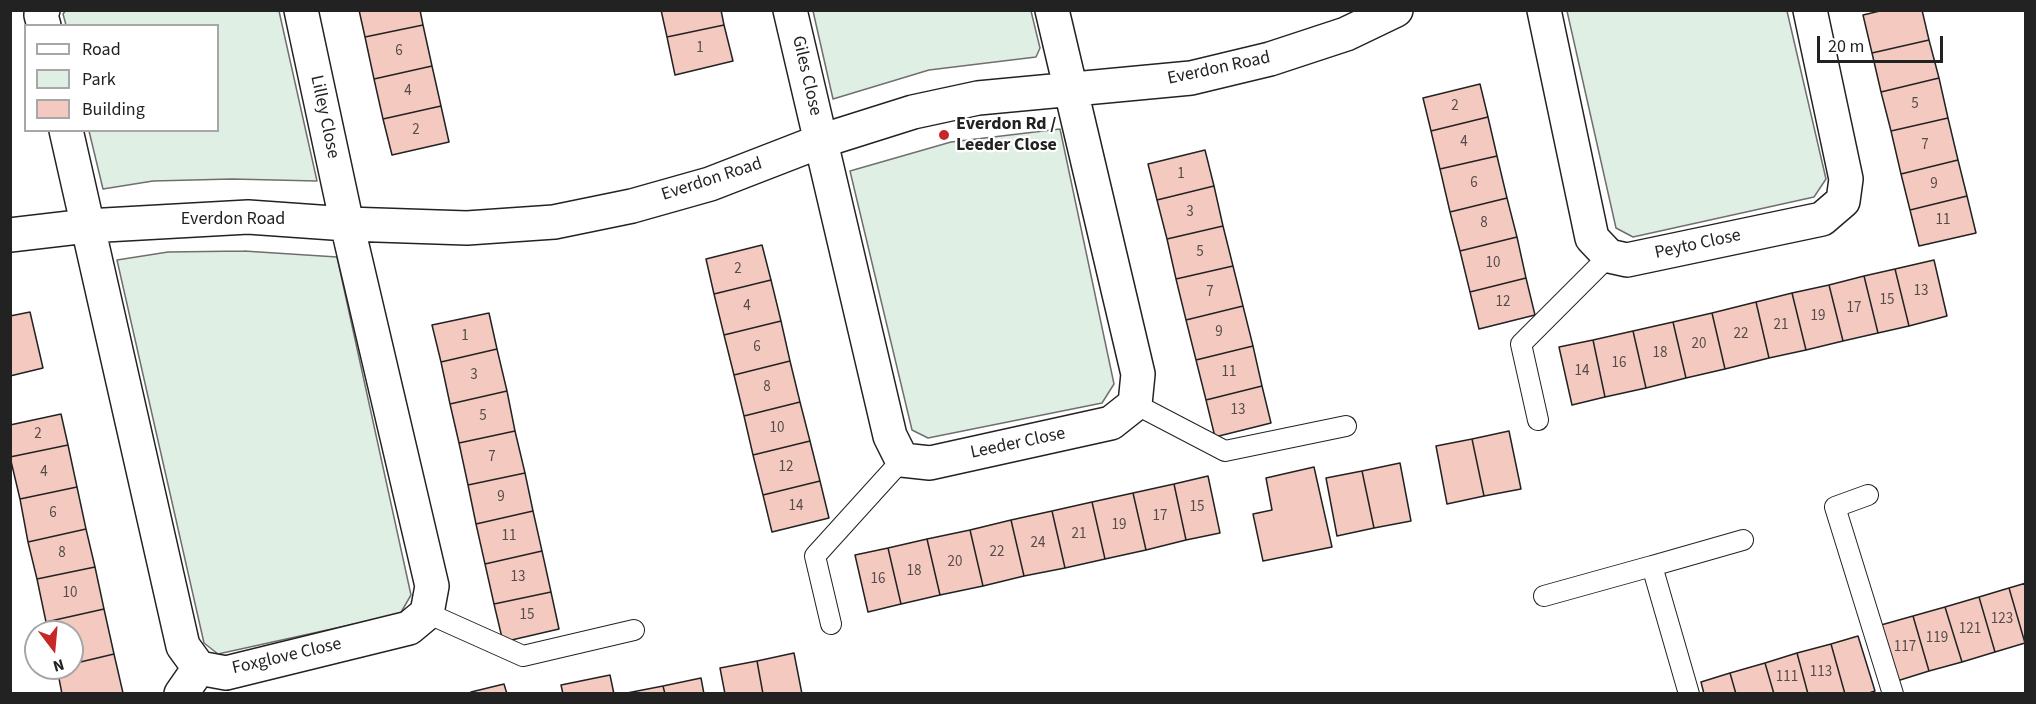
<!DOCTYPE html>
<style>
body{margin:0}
#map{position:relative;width:2036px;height:704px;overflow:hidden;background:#fff;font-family:"Source Sans 3",sans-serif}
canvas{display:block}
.frame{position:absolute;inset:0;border:12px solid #222;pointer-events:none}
.legend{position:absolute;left:24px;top:24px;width:195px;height:108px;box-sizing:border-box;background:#fff;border:2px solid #a7a7a7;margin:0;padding:8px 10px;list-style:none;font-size:18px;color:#222}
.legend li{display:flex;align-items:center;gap:12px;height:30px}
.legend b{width:30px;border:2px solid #a7a7a7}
.north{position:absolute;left:24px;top:620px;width:60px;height:60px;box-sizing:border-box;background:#fff;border:2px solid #a7a7a7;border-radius:50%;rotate:164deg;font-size:16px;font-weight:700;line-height:24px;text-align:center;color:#222}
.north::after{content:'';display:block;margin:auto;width:21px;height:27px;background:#c62828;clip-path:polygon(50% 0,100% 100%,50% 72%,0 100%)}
.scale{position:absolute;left:1817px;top:36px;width:126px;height:27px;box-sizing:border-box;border:3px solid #222;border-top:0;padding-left:8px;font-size:18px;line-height:21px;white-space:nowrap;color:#222;-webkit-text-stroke:4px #fff;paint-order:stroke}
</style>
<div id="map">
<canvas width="2036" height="704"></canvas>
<div class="frame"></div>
<ul class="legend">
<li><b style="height:8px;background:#fff"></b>Road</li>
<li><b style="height:16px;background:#e0efe3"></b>Park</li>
<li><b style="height:16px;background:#f3c9c0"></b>Building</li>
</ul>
<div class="north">N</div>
<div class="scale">20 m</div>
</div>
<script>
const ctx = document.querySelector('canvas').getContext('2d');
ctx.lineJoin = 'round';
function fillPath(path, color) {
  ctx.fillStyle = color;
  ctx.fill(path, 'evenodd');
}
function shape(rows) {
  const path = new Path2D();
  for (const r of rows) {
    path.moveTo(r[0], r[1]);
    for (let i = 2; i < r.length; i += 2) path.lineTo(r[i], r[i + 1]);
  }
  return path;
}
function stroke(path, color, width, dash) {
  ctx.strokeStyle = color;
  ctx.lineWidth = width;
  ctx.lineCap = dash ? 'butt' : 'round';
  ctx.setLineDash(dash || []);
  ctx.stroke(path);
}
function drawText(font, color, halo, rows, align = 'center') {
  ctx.font = font + ' "Source Sans 3",sans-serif';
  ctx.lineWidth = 4.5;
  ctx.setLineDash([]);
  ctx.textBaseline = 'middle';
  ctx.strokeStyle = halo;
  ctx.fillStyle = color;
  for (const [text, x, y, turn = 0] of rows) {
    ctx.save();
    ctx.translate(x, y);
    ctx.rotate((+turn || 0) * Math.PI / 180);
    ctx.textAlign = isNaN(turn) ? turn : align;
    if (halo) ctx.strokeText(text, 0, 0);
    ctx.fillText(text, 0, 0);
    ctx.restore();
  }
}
const green = shape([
 [66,10,279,11,317,181,232,179,153,181,103,189,89,131,218,130,218,26,66,25,63,14,66,10],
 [813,11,1031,11,1040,48,1036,57,929,70,833,99,813,11],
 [1567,11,1787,11,1826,179,1814,197,1633,237,1616,228,1567,11],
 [1060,129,1114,384,1102,403,928,438,912,430,850,171,951,142,1060,129],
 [244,251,337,257,411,595,400,614,218,654,204,643,117,260,168,252,244,251]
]);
fillPath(green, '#e0efe3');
stroke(green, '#6f6f6f', 1.5);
const building = shape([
 [359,10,420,10,423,25,365,37,359,10],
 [661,10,721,10,724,25,667,37,661,10],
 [1884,10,1922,10,1929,40,1872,53,1863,15,1884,10],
 [423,25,432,66,374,79,365,37,423,25],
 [724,25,733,61,675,75,667,37,724,25],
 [1929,40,1939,78,1881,92,1872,53,1929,40],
 [432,66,441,106,383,119,374,79,432,66],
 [1939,78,1948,118,1891,131,1881,92,1939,78],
 [1480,84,1488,117,1431,131,1423,98,1480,84],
 [441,106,449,142,392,155,383,119,441,106],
 [1488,117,1497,156,1440,169,1431,131,1488,117],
 [1948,118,1958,160,1901,174,1891,131,1948,118],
 [1205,150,1214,186,1157,200,1148,164,1205,150],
 [1497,156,1507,198,1450,212,1440,169,1497,156],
 [1958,160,1967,196,1910,210,1901,174,1958,160],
 [1214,186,1223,226,1167,239,1157,200,1214,186],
 [1967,196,1976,233,1919,246,1910,210,1967,196],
 [1507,198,1517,237,1460,251,1450,212,1507,198],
 [1223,226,1233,266,1176,279,1167,239,1223,226],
 [1517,237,1526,278,1470,292,1460,251,1517,237],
 [762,245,771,280,714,294,706,259,762,245],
 [1934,260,1947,316,1909,326,1895,269,1934,260],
 [1233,266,1243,306,1186,320,1176,279,1233,266],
 [1895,269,1909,326,1878,333,1864,276,1895,269],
 [1864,276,1878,333,1843,341,1829,285,1864,276],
 [1526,278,1535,315,1479,329,1470,292,1526,278],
 [771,280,781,321,724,335,714,294,771,280],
 [1829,285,1843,341,1806,350,1792,293,1829,285],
 [1792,293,1806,350,1769,358,1756,302,1792,293],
 [1756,302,1769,358,1725,369,1712,313,1756,302],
 [1243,306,1253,346,1196,360,1186,320,1243,306],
 [30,312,43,368,10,376,10,316,30,312],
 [489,313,497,349,441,362,432,325,489,313],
 [1712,313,1725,369,1686,378,1673,322,1712,313],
 [781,321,790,361,734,375,724,335,781,321],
 [1673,322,1686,378,1646,388,1633,331,1673,322],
 [1633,331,1646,388,1605,397,1593,340,1633,331],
 [1593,340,1605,397,1572,405,1559,347,1593,340],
 [1253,346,1262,386,1206,400,1196,360,1253,346],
 [497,349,507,391,450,404,441,362,497,349],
 [790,361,800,402,744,416,734,375,790,361],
 [1262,386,1271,423,1215,437,1206,400,1262,386],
 [507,391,515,431,459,443,450,404,507,391],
 [800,402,810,441,753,455,744,416,800,402],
 [61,414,68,445,10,457,10,425,61,414],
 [515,431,525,473,468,485,459,443,515,431],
 [1509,431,1521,489,1484,496,1472,439,1509,431],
 [1472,439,1484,496,1447,504,1436,446,1472,439],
 [810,441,820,481,763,495,753,455,810,441],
 [68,445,77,487,20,499,10,457,68,445],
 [1400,463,1411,521,1374,528,1362,471,1400,463],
 [1314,467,1332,547,1263,561,1253,514,1272,510,1266,478,1314,467],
 [1362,471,1374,528,1337,536,1326,478,1362,471],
 [525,473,533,511,476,524,468,485,525,473],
 [1208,476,1220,533,1186,540,1174,484,1208,476],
 [820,481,829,518,772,532,763,495,820,481],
 [1174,484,1186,540,1146,550,1133,493,1174,484],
 [77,487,86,529,28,542,20,499,77,487],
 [1133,493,1146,550,1105,559,1092,502,1133,493],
 [1092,502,1105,559,1065,568,1052,511,1092,502],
 [533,511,542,551,485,564,476,524,533,511],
 [1052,511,1065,568,1024,576,1011,520,1052,511],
 [1011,520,1024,576,983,586,970,530,1011,520],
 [86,529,95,567,37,579,28,542,86,529],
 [970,530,983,586,940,595,927,539,970,530],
 [927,539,940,595,901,604,888,548,927,539],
 [888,548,901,604,868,612,855,555,888,548],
 [542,551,551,592,494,604,485,564,542,551],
 [95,567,104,609,46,622,37,579,95,567],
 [2026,583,2026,643,2025,643,2009,588,2026,583],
 [2009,588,2025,643,1995,652,1979,597,2009,588],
 [551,592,559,629,503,642,494,604,551,592],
 [1979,597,1995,652,1962,662,1945,607,1979,597],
 [1945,607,1962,662,1929,671,1913,616,1945,607],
 [104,609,114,654,72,664,72,632,48,632,46,622,104,609],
 [1913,616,1929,671,1897,681,1881,625,1913,616],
 [1858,636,1875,691,1866,694,1845,694,1831,644,1858,636],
 [1831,644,1845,694,1808,694,1797,653,1831,644],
 [794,653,802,694,763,694,757,661,794,653],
 [1797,653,1808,694,1774,694,1765,663,1797,653],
 [114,654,123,693,62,694,57,668,72,668,72,664,114,654],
 [757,661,763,694,725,694,720,668,757,661],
 [1765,663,1774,694,1736,694,1730,673,1765,663],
 [1730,673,1736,694,1704,694,1701,682,1730,673],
 [610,675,614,694,563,694,561,685,610,675],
 [701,678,704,694,665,694,663,686,701,678],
 [504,684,507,694,471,694,471,692,504,684],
 [663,686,665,694,627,694,627,693,663,686]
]);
fillPath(building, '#f3c9c0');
stroke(building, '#222', 1.5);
const service = shape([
 [1135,404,1225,451,1346,426],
 [1538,420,1521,344,1609,256],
 [1868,495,1835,507,1893,694],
 [1652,566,1743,540],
 [1544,596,1652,566,1689,694],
 [427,613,523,656,634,630],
 [831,624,815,556,902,460]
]);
const minor = shape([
 [43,10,41,15,44,26],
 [790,10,890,436,902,460,930,463,1111,423,1135,404,1138,374,1052,10],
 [1544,10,1592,238,1609,256,1627,260,1822,219,1843,201,1846,179,1810,10],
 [66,130,183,646,199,668,226,673,409,628,427,613,432,586,347,224,301,10],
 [10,235,87,226,248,217,347,224,467,228,554,222,632,206,710,184,821,141,913,112,978,98,1191,78,1270,59,1346,34,1396,10],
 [181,694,199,668]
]);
stroke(service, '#222', 22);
stroke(minor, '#222', 36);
stroke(service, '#fff', 20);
stroke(minor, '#fff', 33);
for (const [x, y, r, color] of [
 [944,135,6,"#c62828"]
]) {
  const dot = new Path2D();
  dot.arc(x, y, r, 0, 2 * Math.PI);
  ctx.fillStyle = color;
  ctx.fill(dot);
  stroke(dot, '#fff', 2);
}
drawText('15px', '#564c4a', null, [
 ["1",700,49],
 ["6",399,52],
 ["4",408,92],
 ["5",1915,105],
 ["2",1455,107],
 ["2",416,131],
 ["4",1464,143],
 ["7",1925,146],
 ["1",1181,175],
 ["6",1474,184],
 ["9",1934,185],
 ["3",1190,213],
 ["11",1943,221],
 ["8",1484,224],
 ["5",1200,253],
 ["10",1493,264],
 ["2",738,270],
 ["13",1921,292],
 ["7",1210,293],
 ["15",1887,301],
 ["12",1503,303],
 ["4",747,307],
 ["17",1854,309],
 ["19",1818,317],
 ["21",1781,326],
 ["9",1219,333],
 ["22",1741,335],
 ["1",465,337],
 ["20",1699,345],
 ["6",757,348],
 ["18",1660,354],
 ["16",1619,364],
 ["14",1582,372],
 ["11",1229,373],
 ["3",474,376],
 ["8",767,388],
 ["13",1238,411],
 ["5",483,417],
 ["10",777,429],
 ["2",38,435],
 ["7",492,458],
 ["12",786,468],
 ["4",44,473],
 ["9",501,498],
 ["14",796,507],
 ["15",1197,508],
 ["6",53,514],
 ["17",1160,517],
 ["19",1119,526],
 ["21",1079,535],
 ["11",509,537],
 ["24",1038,544],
 ["22",997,553],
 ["8",62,554],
 ["20",955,563],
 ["18",914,572],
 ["13",518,578],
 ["16",878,580],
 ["10",70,594],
 ["15",527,616],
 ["123",2002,620],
 ["121",1970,630],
 ["119",1937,639],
 ["117",1905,648],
 ["113",1821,673],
 ["111",1787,678]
]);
drawText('18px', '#222', '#fff', [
 ["Everdon Road",1219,69,-12],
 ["Giles Close",806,76,77],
 ["Lilley Close",324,117,78],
 ["Everdon Road",712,180,-18],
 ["Everdon Road",233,220],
 ["Peyto Close",1698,245,-12],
 ["Leeder Close",1018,444,-12],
 ["Foxglove Close",287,657,-13]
]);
drawText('bold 18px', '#222', '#fff', [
 ["Everdon Rd /",956,125],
 ["Leeder Close",956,146]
], 'left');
</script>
